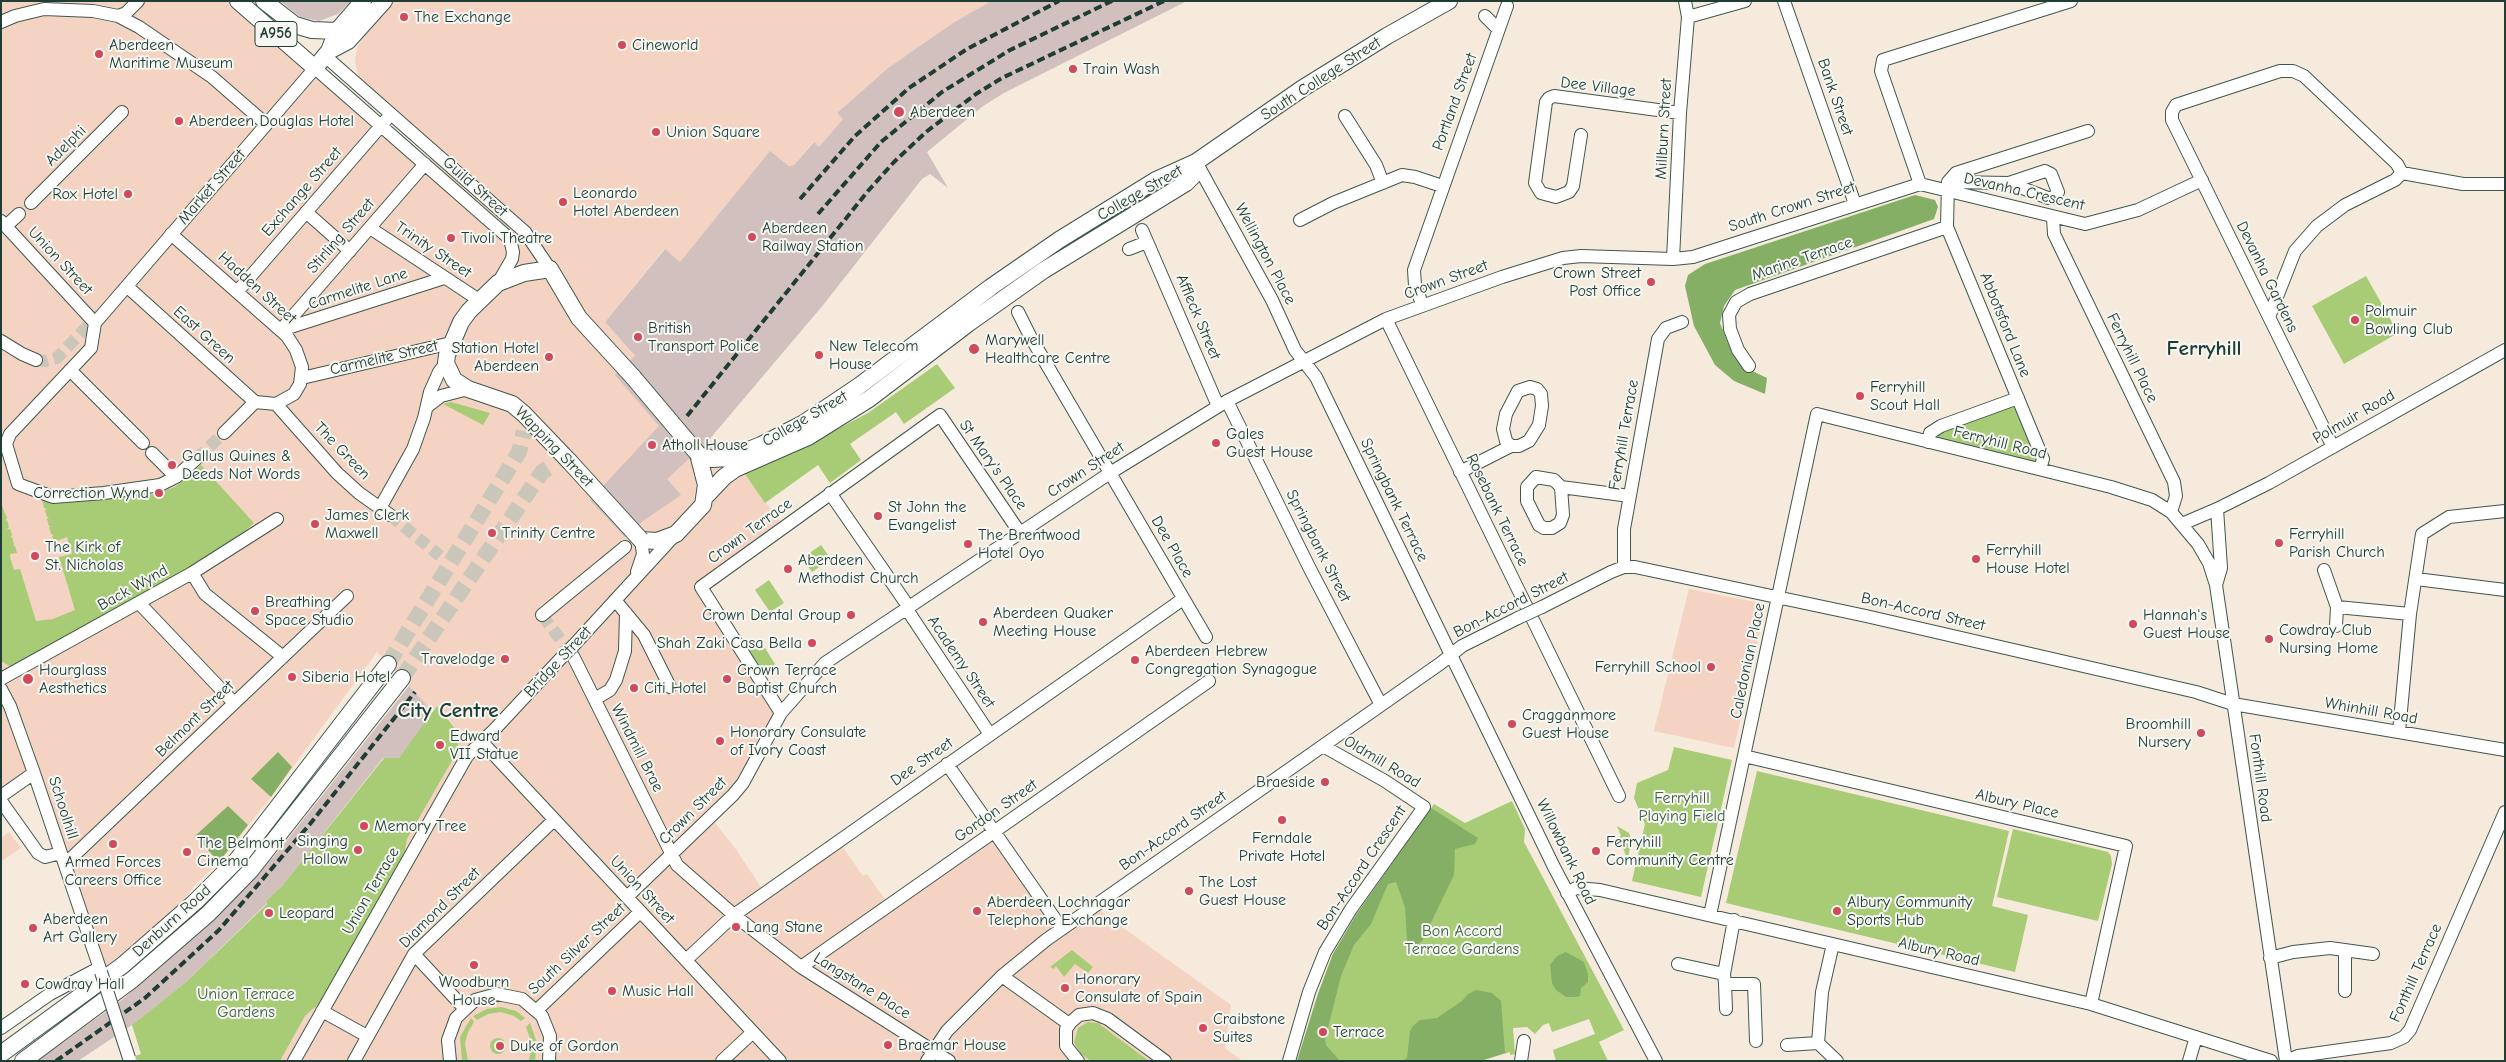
<!DOCTYPE html>
<style>
body{margin:0}
#map{position:relative;width:2506px;height:1062px;overflow:hidden;background:#f5eadb;font-family:"Comic Neue",sans-serif}
canvas{display:block}
.frame{position:absolute;inset:0;border:2px solid #1f3d34;pointer-events:none}
</style>
<div id="map">
<canvas width="2506" height="1062"></canvas>
<div class="frame"></div>
</div>
<script>
const g = document.querySelector('canvas').getContext('2d');
g.lineJoin = 'round';
function paint(path, color) { g.fillStyle = color; g.fill(path, 'evenodd'); }
const poly = rows => new Path2D(rows.map(r => 'M' + r).join(''));
function strokePath(path, color, width, dash) { g.strokeStyle = color; g.lineWidth = width; g.lineCap = dash ? 'butt' : 'round'; g.setLineDash(dash || []); g.stroke(path); }
function write(font, color, halo, rows, align = 'center') {
  g.font = font + ' "Comic Neue",sans-serif'; g.lineWidth = 4; g.setLineDash([]); g.textBaseline = 'middle'; g.strokeStyle = halo; g.fillStyle = color; for (const [text, x, y, turn = 0] of rows) {
    g.save(); g.translate(x, y); g.rotate((+turn || 0) * Math.PI / 180); g.textAlign = isNaN(turn) ? turn : align; if (halo) g.strokeText(text, 0, 0); g.fillText(text, 0, 0); g.restore();
  }
}
paint(poly([
 [1,1,232,1,425,164,438,149,359,79,355,61,357,48,384,1,991,1,953,23,888,68,837,113,843,119,819,147,813,142,794,165,789,166,771,152,680,262,664,249,605,322,708,441,735,440,745,474,784,527,701,587,781,713,757,758,711,818,735,848,763,890,837,839,863,876,867,874,889,905,994,832,1062,929,1098,904,1100,910,1108,917,1231,1005,1225,1048,1242,1061,280,1061,305,1016,318,1005,404,857,407,839,459,746,458,732,451,722,437,706,432,711,377,652,271,797,219,862,195,885,171,916,105,967,35,773,1,796],
 [1689,589,1766,604,1734,748,1654,731],
 [9,832,21,848,1,861,1,838]
]), '#f5d3c2');
paint(poly([
 [280,1,351,1,338,14,319,21,300,17],
 [991,1,1187,1,1004,93,983,106,927,152,948,188,930,174,922,179,824,304,708,441,667,479,681,495,643,521,625,537,590,500,659,426,615,375,635,356,605,322,665,249,680,262,770,151,789,166,794,165,814,142,819,147,843,119,837,113,888,68,953,23],
 [409,686,432,711,432,715,399,758,383,758,282,886,266,901,267,903,186,982,132,1025,78,1061,37,1061,123,999,220,914,276,854]
]), '#d1c0bd');
paint(poly([
 [2366,276,2398,333,2344,364,2312,306],
 [937,364,955,388,904,424,896,412,850,444,861,460,830,483,818,465,765,503,745,474,809,444,868,413],
 [2018,398,2040,469,1928,442,1930,433],
 [451,402,490,413,483,425,443,404],
 [201,465,254,523,227,547,11,667,1,661,1,503,7,518,5,521,7,520,9,527,7,529,10,529,12,535,10,538,12,537,14,544,13,546,15,546,17,553,10,554,10,557,14,570,20,569,36,621,53,619,75,610,59,557,72,554,67,537,54,542,52,536,54,535,51,534,49,527,52,526,49,526,47,519,49,518,47,517,45,510,47,509,44,508,42,499,56,501,155,494,175,487],
 [821,545,831,559,812,572,802,558],
 [769,580,784,603,770,612,755,590],
 [752,641,759,651,765,648,775,664,765,676,746,645],
 [437,706,458,732,459,741,457,752,407,839,404,857,320,1003,305,1016,280,1061,137,1061,135,1056,141,1054,132,1025,186,982,267,904,266,901,282,886,384,758,399,758],
 [1674,747,1732,760,1701,897,1632,881,1645,824,1634,798,1637,783,1668,770],
 [1757,771,2009,831,1992,906,2028,915,2015,972,1726,903],
 [1512,801,1525,829,1524,842,1624,1030,1599,1042,1608,1061,1556,1061,1553,1050,1595,1034,1589,1019,1552,1032,1549,1023,1543,1025,1535,1034,1527,1027,1513,1028,1515,1054,1510,1055,1510,1052,1480,1061,1297,1061,1318,994,1333,954,1356,915,1434,804,1465,823],
 [1617,826,1629,833,1632,841,1628,856,1626,856,1619,837,1621,836],
 [2013,829,2108,852,2111,856,2112,864,2098,921,1997,897],
 [1072,950,1093,967,1088,973,1075,964,1064,977,1056,966,1054,969,1050,967],
 [501,1007,516,1011,525,1018,521,1021,514,1016,501,1012,488,1014,477,1020,473,1016,487,1009],
 [471,1018,474,1022,468,1032,465,1043,468,1061,462,1061,460,1037],
 [1088,1022,1098,1023,1149,1061,1091,1061,1081,1054,1074,1043,1078,1028],
 [530,1023,537,1043,535,1061,529,1061,532,1044,526,1027],
 '490 1046a8 8 0 1 1 16 0a8 8 0 1 1-16 0Z'
]), '#a8cb75');
paint(poly([
 [1915,195,1935,200,1938,207,1934,219,1735,290,1724,306,1720,323,1730,348,1744,367,1767,378,1765,394,1734,381,1715,365,1694,326,1685,286,1688,275,1705,264],
 [278,752,292,767,271,797,251,779],
 [228,806,248,825,219,862,195,836],
 [1431,808,1478,838,1475,844,1455,849,1454,875,1422,941,1417,945,1412,946,1407,940,1405,907,1396,882,1388,884,1371,924,1354,945,1341,976,1325,1040,1326,1045,1340,1061,1297,1061,1318,994,1333,954,1356,915],
 [1566,952,1584,962,1588,974,1588,982,1581,988,1580,996,1575,997,1566,997,1556,990,1552,983,1550,965,1557,956],
 [1476,990,1492,993,1501,1001,1505,1053,1481,1061,1402,1061,1407,1058,1410,1031,1413,1026,1420,1020,1437,1018,1462,1001,1468,994]
]), '#86af66');
strokePath(poly([
 [36,360,46,361,57,358,99,314],
 [196,459,224,433],
 [390,515,440,556],
 [542,615,573,656]
]), '#cac7ba', 12, [12, 6]);
strokePath(poly([
 [388,664,519,452,524,431],
 [402,678,542,472,554,464]
]), '#cac7ba', 16, [16, 8]);
const minor = poly([
 [1784,1,1855,204],
 [118,16,126,13,138,1],
 [1485,16,1498,29],
 [1688,17,1745,1],
 [1,22,15,16,44,9,93,11,118,16,139,27,212,77,266,124],
 [325,56,525,232,550,269],
 [1345,116,1376,165,1383,183],
 [1581,135,1573,186,1569,192,1556,197,1541,193,1535,183,1546,102,1549,98,1554,96,1680,113],
 [1196,162,1272,300,1295,350,1316,377,1554,867,1656,1061],
 [2402,173,2463,184,2505,184],
 [1948,182,2009,183,2045,171,2051,174,2058,192,2053,198,2048,198,2009,183],
 [1920,184,1881,71,1883,60,2071,1],
 [1920,184,2085,224,2138,210,2202,180],
 [31,203,122,112],
 [306,212,350,251],
 [2053,218,2054,234,2174,482,2176,496,2171,512],
 [1300,220,1333,203,1402,175,1415,177,1442,186],
 [1,221,95,323],
 [6,226,19,214],
 [370,228,479,300],
 [1142,230,1218,406],
 [1129,249,1147,242],
 [1673,259,1680,113,1688,17,1685,1],
 [131,290,255,402,276,404,294,394,300,384,302,367,296,350,287,336,171,234],
 [237,292,386,120],
 [1422,304,1415,285,1414,270,1507,6],
 [1018,312,1030,336,1206,637],
 [2269,317,2295,251,2317,226,2345,205,2395,180,2402,173],
 [1386,319,1619,796],
 [281,330,425,164],
 [281,330,444,278],
 [1,341,22,354,36,360],
 [1749,366,1738,350,1730,329,1729,315,1736,302,1750,294,1947,227],
 [70,370,143,443],
 [302,378,451,343],
 [1530,387,1537,389,1541,394,1542,406,1539,425,1529,441,1519,446,1511,446,1506,441,1503,429,1506,414,1518,391,1530,387],
 [1227,401,1309,567,1381,705],
 [276,404,337,473,359,493,390,515],
 [428,406,441,396,468,389],
 [224,433,255,402],
 [1928,442,1930,433,1941,426,2018,398],
 [2333,447,2172,120,2172,112,2176,105,2280,71,2293,71,2304,76,2397,164,2402,173],
 [152,453,176,477],
 [196,459,176,477,160,485,104,493,53,497,18,484,6,444,10,434,91,348,95,323,315,68,510,239,513,252,512,259,498,283],
 [2040,469,2043,459,1947,227,1948,182,1956,173,2088,131],
 [1460,472,1511,446],
 [1536,477,1554,480,1561,487,1563,515,1560,523,1552,528,1544,528,1539,525,1527,501,1527,487,1536,477],
 [1561,487,1630,496],
 [830,493,908,606],
 [380,508,413,449,424,418,430,392,439,372,446,363],
 [2182,524,2217,509,2269,483,2505,350],
 [1624,567,1624,529,1658,339,1666,328,1682,322],
 [2324,570,2337,607,2336,626],
 [637,572,643,554,641,540],
 [192,573,205,594,283,657],
 [2416,579,2505,590],
 [2216,585,2221,568,2217,509],
 [615,600,644,635,670,687],
 [139,603,234,703],
 [1542,607,1611,572,1624,567,1635,567,1866,616,2196,692,2233,704,2505,750],
 [2337,607,2410,614],
 [906,608,989,733],
 [542,615,625,547],
 [574,645,674,536],
 [573,656,677,865,734,915,801,967,949,1061],
 [1,679,192,573,277,519],
 [1,689,10,706,34,773,101,972],
 [595,699,610,690,616,680,625,651,626,613],
 [781,713,701,587,940,415,1020,533],
 [2399,732,2410,614,2422,534,2449,517,2505,511],
 [482,742,780,1061],
 [1744,756,2126,846,2091,1004],
 [947,764,1062,929],
 [1,796,34,773],
 [1,801,38,853,45,857,61,853],
 [65,864,347,596],
 [1567,893,1576,888,1600,890,2091,1004,2271,1061],
 [627,897,733,795,743,783,781,713,825,663,1110,473,1227,401,1386,319,1502,277,1563,258,1581,256,1673,259,1693,257,1920,184],
 [1710,915,1817,414,2111,487,2152,500,2171,512,2198,544,2209,563,2216,585,2286,1061],
 [1734,920,1724,974,1725,984,1754,984,1756,1041],
 [2345,950,2345,991],
 [414,954,464,1008],
 [2270,958,2293,952,2330,948,2373,954],
 [686,960,734,915,1183,599],
 [1678,964,1724,974],
 [801,967,1209,681],
 [1002,976,1069,1024],
 [1725,984,1726,1009],
 [537,1010,640,912],
 [322,1011,367,1036],
 [1,1028,50,994,99,968],
 [1818,1043,1822,992,1833,944],
 [1787,1045,1818,1043,1837,1061],
 [294,1061,467,756,495,729,563,656],
 [354,1061,414,954,554,820],
 [450,1061,448,1040,456,1018,475,1000,497,994,522,999,542,1016,550,1036,549,1061],
 [722,1061,753,1032],
 [927,1061,947,1031,1002,976,1046,940,1441,663,1462,646,1518,618],
 [1078,1061,1066,1046,1066,1029,1071,1022,1079,1015,1093,1013,1108,1019,1165,1061],
 [1289,1061,1309,992,1325,952,1351,909,1424,807,1385,781,1323,746],
 [1521,1061,1524,1041],
 [2189,1061,2196,1037],
 [2286,1061,2298,1056,2391,1043,2404,1037,2410,1030,2505,812]
]);
const major = poly([
 [238,1,315,68,329,51,337,31,363,1],
 [264,1,295,25,312,30,337,31],
 [329,51,348,41,384,1],
 [698,454,712,459,729,458,761,445,804,423,859,386,991,287,1059,240,1156,180,1196,162,1303,88,1387,36,1449,1],
 [569,461,524,414,512,404,468,389,454,380,446,363,447,355,461,322,469,311,498,283,524,273,550,269,579,318,633,377],
 [706,496,724,477,735,469,808,437,869,399,969,323,1044,270,1186,183,1193,176,1196,162],
 [641,540,657,541,676,534,703,505,706,485,698,454],
 [1,1054,123,965,195,902,237,860,388,664],
 [23,1061,133,979,208,914,250,871,402,678]
]);
strokePath(minor, '#3f574d', 14);
strokePath(major, '#3f574d', 18);
strokePath(minor, '#fff', 12);
strokePath(major, '#fff', 16);
strokePath(poly([
 [800,199,855,136,909,88,967,49,1059,1],
 [818,214,881,142,942,92,1010,50,1112,1],
 [687,416,868,191,894,162,926,132,976,94,1002,78,1164,1],
 [56,1061,145,998,219,930,310,824,415,692]
]), '#1f3d34', 4, [8, 4]);
const minorBridge = poly([
 [1518,618,1542,607],
 [563,656,574,645],
 [101,972,129,1058]
]);
const majorBridge = poly([
 [633,377,698,454],
 [569,461,641,540]
]);
strokePath(minorBridge, '#3f574d', 14, []);
strokePath(majorBridge, '#3f574d', 18, []);
strokePath(minorBridge, '#fff', 12);
strokePath(majorBridge, '#fff', 16);
for (const [x, y, r, color] of [
 [404,17,5,"#d1495b"],
 [622,45,5,"#d1495b"],
 [99,54,5,"#d1495b"],
 [1073,69,5,"#d1495b"],
 [899,112,6,"#d1495b"],
 [179,121,5,"#d1495b"],
 [656,132,5,"#d1495b"],
 [128,194,5,"#d1495b"],
 [563,202,5,"#d1495b"],
 [752,237,5,"#d1495b"],
 [451,238,5,"#d1495b"],
 [1651,282,5,"#d1495b"],
 [2355,320,5,"#d1495b"],
 [638,337,5,"#d1495b"],
 [974,349,6,"#d1495b"],
 [819,355,5,"#d1495b"],
 [549,357,5,"#d1495b"],
 [1860,396,5,"#d1495b"],
 [1216,443,5,"#d1495b"],
 [652,445,5,"#d1495b"],
 [172,465,5,"#d1495b"],
 [159,493,5,"#d1495b"],
 [878,516,5,"#d1495b"],
 [315,524,5,"#d1495b"],
 [492,533,5,"#d1495b"],
 [2279,543,5,"#d1495b"],
 [968,544,5,"#d1495b"],
 [35,556,5,"#d1495b"],
 [1976,559,5,"#d1495b"],
 [788,569,5,"#d1495b"],
 [255,611,5,"#d1495b"],
 [851,615,5,"#d1495b"],
 [983,622,5,"#d1495b"],
 [2133,624,5,"#d1495b"],
 [2269,639,5,"#d1495b"],
 [812,643,5,"#d1495b"],
 [505,659,5,"#d1495b"],
 [1135,660,5,"#d1495b"],
 [1711,667,5,"#d1495b"],
 [292,677,5,"#d1495b"],
 [28,679,6,"#d1495b"],
 [727,679,5,"#d1495b"],
 [634,688,5,"#d1495b"],
 [1512,724,5,"#d1495b"],
 [2201,733,5,"#d1495b"],
 [720,741,5,"#d1495b"],
 [440,745,5,"#d1495b"],
 [1325,782,5,"#d1495b"],
 [1282,820,5,"#d1495b"],
 [364,826,5,"#d1495b"],
 [113,844,5,"#d1495b"],
 [358,850,5,"#d1495b"],
 [1596,851,5,"#d1495b"],
 [187,852,5,"#d1495b"],
 [1189,891,5,"#d1495b"],
 [977,911,5,"#d1495b"],
 [1837,911,5,"#d1495b"],
 [269,913,5,"#d1495b"],
 [736,927,5,"#d1495b"],
 [33,928,5,"#d1495b"],
 [474,965,5,"#d1495b"],
 [25,984,5,"#d1495b"],
 [1065,988,5,"#d1495b"],
 [612,991,5,"#d1495b"],
 [1203,1028,5,"#d1495b"],
 [1323,1032,5,"#d1495b"],
 [888,1045,5,"#d1495b"],
 [500,1046,5,"#d1495b"]
]) { const dot = new Path2D(); dot.arc(x, y, r, 0, 2 * Math.PI); g.fillStyle = color; g.fill(dot); strokePath(dot, '#f6f6f2', 2); }
for (const [x, y, w] of [
 [276,34,42]
]) { const box = new Path2D(); box.roundRect(x - w / 2, y - 12.5, w, 25, 4); g.fillStyle = '#f6f6f2'; g.fill(box); strokePath(box, '#1f3d34', 1); }
write('bold 15px', '#1f3d34', null, [
 ["A956",276,34]
]);
write('16px', '#1f3d34', '#f6f6f2', [
 ["The Exchange",414,17],
 ["Aberdeen",109,45],
 ["Maritime Museum",109,63],
 ["Cineworld",632,45],
 ["Train Wash",1083,69],
 ["Aberdeen",910,112],
 ["Aberdeen Douglas Hotel",189,121],
 ["Union Square",666,132],
 ["Leonardo",573,193],
 ["Hotel Aberdeen",573,211],
 ["Rox Hotel",118,194,"right"],
 ["Aberdeen",762,228],
 ["Railway Station",762,246],
 ["Tivoli Theatre",461,238],
 ["Crown Street",1641,273,"right"],
 ["Post Office",1641,291,"right"],
 ["Polmuir",2365,311],
 ["Bowling Club",2365,329],
 ["British",648,328],
 ["Transport Police",648,346],
 ["Marywell",985,340],
 ["Healthcare Centre",985,358],
 ["New Telecom",829,346],
 ["House",829,364],
 ["Station Hotel",539,348,"right"],
 ["Aberdeen",539,366,"right"],
 ["Ferryhill",1870,387],
 ["Scout Hall",1870,405],
 ["Gales",1226,434],
 ["Guest House",1226,452],
 ["Atholl House",662,445],
 ["Gallus Quines &",182,456],
 ["Deeds Not Words",182,474],
 ["Correction Wynd",149,493,"right"],
 ["St John the",888,507],
 ["Evangelist",888,525],
 ["James Clerk",325,515],
 ["Maxwell",325,533],
 ["Trinity Centre",502,533],
 ["Ferryhill",2289,534],
 ["Parish Church",2289,552],
 ["The Brentwood",978,535],
 ["Hotel Oyo",978,553],
 ["The Kirk of",45,547],
 ["St. Nicholas",45,565],
 ["Ferryhill",1986,550],
 ["House Hotel",1986,568],
 ["Aberdeen",798,560],
 ["Methodist Church",798,578],
 ["Breathing",265,602],
 ["Space Studio",265,620],
 ["Aberdeen Quaker",993,613],
 ["Meeting House",993,631],
 ["Crown Dental Group",841,615,"right"],
 ["Hannah's",2143,615],
 ["Guest House",2143,633],
 ["Cowdray Club",2279,630],
 ["Nursing Home",2279,648],
 ["Shah Zaki Casa Bella",802,643,"right"],
 ["Aberdeen Hebrew",1145,651],
 ["Congregation Synagogue",1145,669],
 ["Travelodge",495,659,"right"],
 ["Ferryhill School",1701,667,"right"],
 ["Hourglass",39,670],
 ["Aesthetics",39,688],
 ["Crown Terrace",737,670],
 ["Baptist Church",737,688],
 ["Siberia Hotel",302,677],
 ["Citi Hotel",644,688],
 ["Cragganmore",1522,715],
 ["Guest House",1522,733],
 ["Broomhill",2191,724,"right"],
 ["Nursery",2191,742,"right"],
 ["Honorary Consulate",730,732],
 ["of Ivory Coast",730,750],
 ["Edward",450,736],
 ["VII Statue",450,754],
 ["Braeside",1315,782,"right"],
 ["Memory Tree",374,826],
 ["Ferndale",1282,838,"center"],
 ["Private Hotel",1282,856,"center"],
 ["Singing",348,841,"right"],
 ["Hollow",348,859,"right"],
 ["Ferryhill",1606,842],
 ["Community Centre",1606,860],
 ["The Belmont",197,843],
 ["Cinema",197,861],
 ["Armed Forces",113,862,"center"],
 ["Careers Office",113,880,"center"],
 ["The Lost",1199,882],
 ["Guest House",1199,900],
 ["Aberdeen Lochnagar",987,902],
 ["Telephone Exchange",987,920],
 ["Albury Community",1847,902],
 ["Sports Hub",1847,920],
 ["Leopard",279,913],
 ["Aberdeen",43,919],
 ["Art Gallery",43,937],
 ["Lang Stane",746,927],
 ["Honorary",1075,979],
 ["Consulate of Spain",1075,997],
 ["Woodburn",474,982,"center"],
 ["House",474,1000,"center"],
 ["Cowdray Hall",35,984],
 ["Music Hall",622,991],
 ["Craibstone",1213,1019],
 ["Suites",1213,1037],
 ["Terrace",1333,1032],
 ["Braemar House",898,1045],
 ["Duke of Gordon",510,1046]
], 'left');
write('16px', '#1f3d34', '#f6f6f2', [
 ["South College Street",1321,79,-33],
 ["Dee Village",1598,87,7],
 ["Bank Street",1835,97,71],
 ["Portland Street",1455,102,-70],
 ["Millburn Street",1664,129,-87],
 ["Adelphi",66,146,-45],
 ["Market Street",212,187,-49],
 ["Guild Street",475,187,42],
 ["Exchange Street",302,192,-49],
 ["Devanha Crescent",2024,192,13],
 ["College Street",1140,193,-30],
 ["South Crown Street",1792,207,-18],
 ["Stirling Street",341,236,-49],
 ["Trinity Street",433,250,34],
 ["Wellington Place",1265,254,62],
 ["Marine Terrace",1802,259,-19],
 ["Union Street",60,261,47],
 ["Devanha Gardens",2267,277,64],
 ["Crown Street",1446,280,-20],
 ["Hadden Street",257,288,42],
 ["Carmelite Lane",358,289,-18],
 ["Affleck Street",1198,317,67],
 ["Abbotsford Lane",2005,325,68],
 ["East Green",204,335,42],
 ["Carmelite Street",384,358,-13],
 ["Ferryhill Place",2132,358,64],
 ["Polmuir Road",2354,417,-30],
 ["College Street",805,419,-30],
 ["Ferryhill Terrace",1624,435,-80],
 ["Ferryhill Road",2000,443,14],
 ["Wapping Street",554,447,46],
 ["The Green",342,451,46],
 ["St Mary's Place",993,465,55],
 ["Crown Street",1086,470,-33],
 ["Springbank Terrace",1394,500,64],
 ["Rosebank Terrace",1497,510,64],
 ["Crown Terrace",750,531,-36],
 ["Springbank Street",1318,546,63],
 ["Dee Place",1172,547,60],
 ["Back Wynd",133,588,-29],
 ["Bon-Accord Street",1511,605,-27],
 ["Bon-Accord Street",1923,612,13],
 ["Caledonian Place",1748,661,-78],
 ["Bridge Street",558,662,-47],
 ["Academy Street",961,662,56],
 ["Whinhill Road",2371,711,10],
 ["Belmont Street",195,719,-44],
 ["Windmill Brae",637,748,63],
 ["Dee Street",922,762,-35],
 ["Oldmill Road",1382,762,31],
 ["Fonthill Road",2260,778,82],
 ["Albury Place",2017,804,13],
 ["Schoolhill",63,808,72],
 ["Crown Street",693,811,-45],
 ["Gordon Street",996,811,-35],
 ["Bon-Accord Street",1173,831,-35],
 ["Willowbank Road",1566,852,64],
 ["Bon-Accord Crescent",1362,868,-56],
 ["Union Street",642,890,47],
 ["Union Terrace",371,891,-60],
 ["Diamond Street",440,908,-45],
 ["Denburn Road",172,921,-42],
 ["South Silver Street",577,949,-43],
 ["Albury Road",1939,952,13],
 ["Fonthill Terrace",2416,973,-66],
 ["Langstane Place",862,986,32]
]);
write('16px', '#416044', '#f6f6f2', [
 ["Ferryhill",1682,798],
 ["Playing Field",1682,816],
 ["Bon Accord",1462,931],
 ["Terrace Gardens",1462,949],
 ["Union Terrace",246,994],
 ["Gardens",246,1012]
]);
write('bold 21px', '#1f3d34', '#f6f6f2', [
 ["Ferryhill",2204,349],
 ["City Centre",448,711]
]);
</script>
